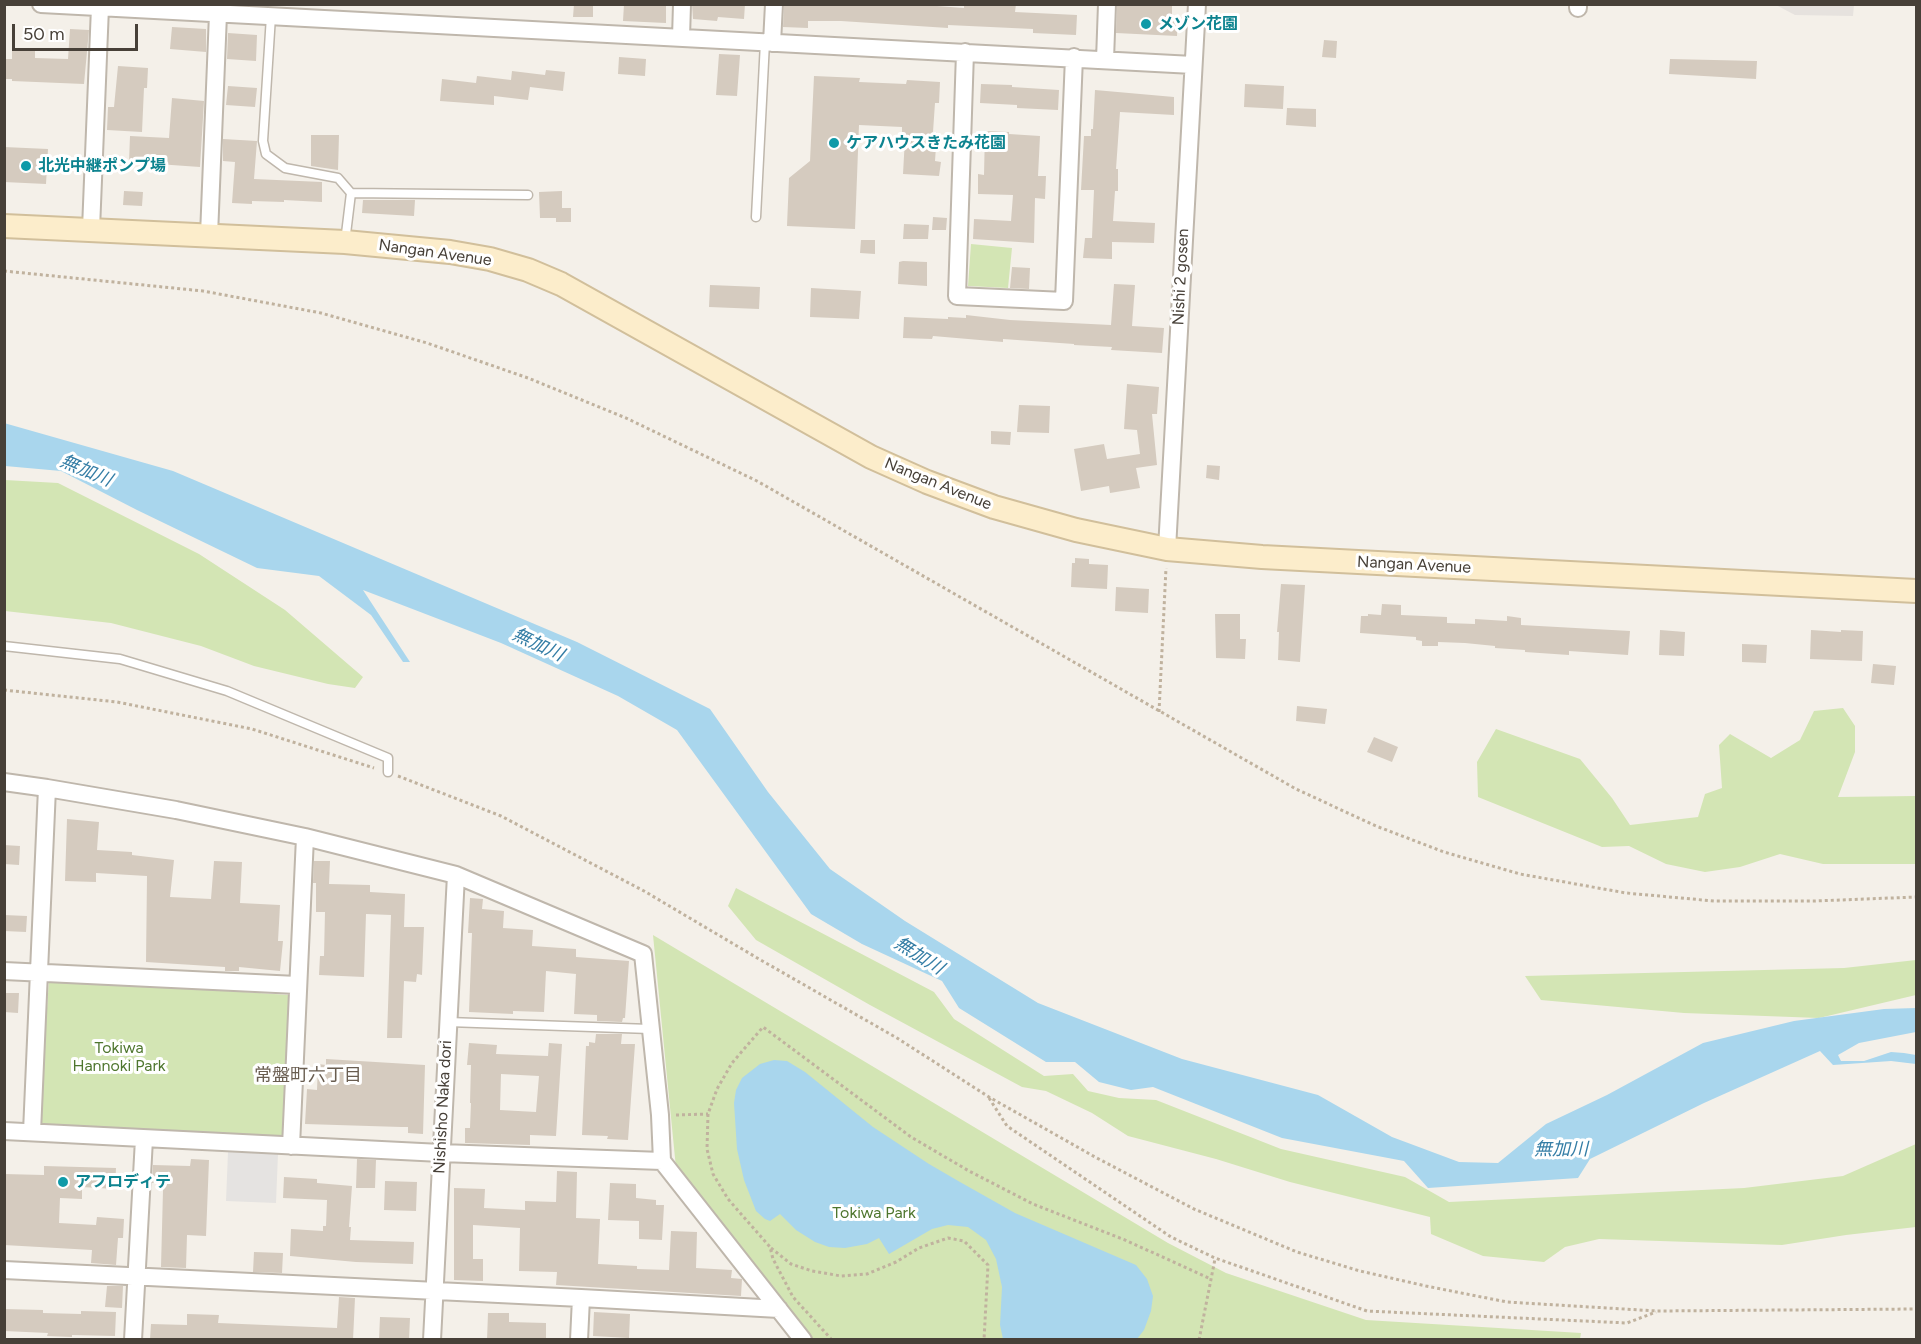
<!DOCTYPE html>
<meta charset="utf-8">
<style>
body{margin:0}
#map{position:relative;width:1921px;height:1344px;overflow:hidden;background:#f4f0e9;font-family:Figtree,sans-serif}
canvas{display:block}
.frame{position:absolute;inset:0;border:6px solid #474038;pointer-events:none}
.scale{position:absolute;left:12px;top:24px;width:126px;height:27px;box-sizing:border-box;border:3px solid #474038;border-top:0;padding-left:8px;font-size:18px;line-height:21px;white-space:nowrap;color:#474038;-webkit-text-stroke:4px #fff;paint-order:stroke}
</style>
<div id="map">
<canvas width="1921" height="1344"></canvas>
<div class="frame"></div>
<div class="scale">50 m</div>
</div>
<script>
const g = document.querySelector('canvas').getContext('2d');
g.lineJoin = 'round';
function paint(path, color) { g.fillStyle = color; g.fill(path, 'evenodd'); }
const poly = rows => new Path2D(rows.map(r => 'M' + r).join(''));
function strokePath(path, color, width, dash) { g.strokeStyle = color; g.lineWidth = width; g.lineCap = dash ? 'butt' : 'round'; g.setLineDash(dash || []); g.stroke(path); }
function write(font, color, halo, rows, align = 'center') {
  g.font = font + ' Figtree,"Noto Sans JP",sans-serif'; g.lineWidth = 6; g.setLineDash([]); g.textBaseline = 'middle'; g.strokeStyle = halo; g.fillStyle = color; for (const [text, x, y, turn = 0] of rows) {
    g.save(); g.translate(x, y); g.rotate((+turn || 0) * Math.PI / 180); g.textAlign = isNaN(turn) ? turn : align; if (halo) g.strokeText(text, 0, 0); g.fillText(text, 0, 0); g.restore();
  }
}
paint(poly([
 [1776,5,1854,5,1853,16,1795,15]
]), '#e6e2de');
paint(poly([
 [971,244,1012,248,1008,288,968,286],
 [5,480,58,483,199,554,285,610,363,677,355,688,328,684,254,666,201,646,111,623,5,611],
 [1843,708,1855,726,1855,752,1838,797,1916,796,1916,864,1823,864,1780,854,1740,867,1705,872,1666,864,1629,846,1602,847,1478,797,1477,762,1496,729,1580,759,1612,798,1630,825,1698,817,1705,794,1722,788,1719,745,1730,734,1771,758,1800,740,1814,711],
 [736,888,934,992,954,1019,1044,1076,1073,1074,1088,1091,1119,1098,1156,1100,1281,1149,1405,1177,1449,1202,1744,1188,1843,1176,1916,1144,1916,1227,1846,1235,1782,1245,1599,1239,1565,1247,1544,1262,1483,1256,1431,1234,1430,1217,1290,1182,1216,1159,1128,1136,1092,1113,1046,1091,1022,1087,870,1005,756,940,728,906],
 [653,935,1168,1243,1226,1273,1366,1320,1581,1333,1580,1339,813,1339,676,1168],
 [1916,960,1916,995,1819,1018,1684,1013,1541,1000,1525,976,1844,968],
 [49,979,289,995,285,1139,39,1126]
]), '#d3e5b4');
paint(poly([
 [228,1152,278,1154,276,1203,226,1201]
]), '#e5e3e1');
paint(poly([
 [4,423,173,471,577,642,710,709,768,792,830,869,905,921,1038,1003,1182,1059,1318,1095,1392,1137,1459,1162,1498,1163,1546,1124,1607,1095,1703,1043,1794,1021,1884,1009,1916,1008,1916,1032,1859,1043,1838,1055,1841,1061,1864,1061,1891,1052,1904,1053,1916,1055,1916,1064,1891,1061,1833,1065,1820,1051,1704,1103,1590,1159,1578,1178,1428,1188,1404,1161,1282,1138,1153,1087,1131,1090,1099,1082,1075,1062,1046,1062,959,1008,942,981,862,944,811,914,677,730,618,696,501,643,363,590,410,662,403,662,371,615,319,576,257,568,137,510,61,471,5,466],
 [774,1060,787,1061,805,1072,873,1127,929,1164,960,1182,1015,1213,1136,1265,1147,1279,1153,1296,1151,1311,1144,1330,1137,1339,1003,1339,1000,1325,1002,1287,996,1259,986,1240,968,1227,948,1225,932,1229,889,1254,879,1238,867,1244,845,1248,829,1247,815,1242,796,1230,780,1214,770,1221,765,1219,756,1211,744,1180,737,1149,734,1103,736,1090,742,1078,760,1064]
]), '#a9d6ed');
paint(poly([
 [574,4,593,4,593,17,573,17],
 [624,4,666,4,666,23,623,21],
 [692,4,745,4,744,19,718,17,717,21,693,19],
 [815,4,910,4,964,8,964,4,1016,4,1015,12,1077,15,1076,35,1033,33,1033,29,948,25,948,28,841,21,808,21,808,28,783,27,784,5,815,6],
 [1117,4,1172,4,1172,16,1178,16,1177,36,1116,33],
 [172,27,206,29,206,52,170,49],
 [70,29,89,30,84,84,12,81,12,79,4,79,4,59,12,59,12,48,35,49,35,58,68,59],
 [228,33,257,35,256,61,227,59],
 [1324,40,1337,41,1336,58,1322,57],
 [719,54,740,55,737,96,716,95],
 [619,57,646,59,645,76,618,74],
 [1670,59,1757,61,1756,79,1669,74],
 [118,66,148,68,147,88,144,88,142,132,107,130,108,107,114,107],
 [546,70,565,72,563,91,530,87,528,100,494,96,494,105,440,101,442,79,476,83,477,76,511,80,512,71,545,75],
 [814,76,860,78,859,82,906,84,907,80,940,82,939,103,935,103,933,132,937,132,935,161,941,162,939,176,903,174,905,138,902,138,902,127,859,125,855,229,787,226,789,178,810,161],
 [981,84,1012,85,1012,87,1059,90,1058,110,1017,108,1017,105,980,103],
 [1245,84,1284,86,1283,109,1244,107],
 [228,86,257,88,255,107,226,105],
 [1095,90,1174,97,1174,115,1120,112,1116,169,1118,169,1118,191,1115,191,1113,221,1155,223,1154,243,1112,242,1112,259,1083,258,1085,238,1092,238,1094,190,1081,190,1084,136,1091,136,1091,129,1093,129],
 [172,98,204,101,200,167,129,162,130,136,169,138],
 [1287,108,1316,109,1316,127,1286,125],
 [985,131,1009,132,1009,134,1040,136,1038,176,1046,176,1045,199,1035,198,1034,243,973,239,974,219,1011,221,1013,195,978,194,978,174,984,175],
 [311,135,339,135,338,170,311,166],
 [223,139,257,141,254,179,322,182,322,202,284,200,284,202,252,201,252,204,232,203,235,162,223,161],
 [4,147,48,149,46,184,4,182],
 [124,191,143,192,142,206,123,205],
 [562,191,562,208,571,208,571,222,556,222,556,218,540,218,539,192],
 [363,200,415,200,414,216,362,213],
 [933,217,947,218,946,230,932,230],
 [904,224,929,225,928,239,903,239],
 [861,240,875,240,875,254,860,253],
 [903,261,927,262,927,286,898,284,899,262],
 [1012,267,1030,268,1029,289,1010,288],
 [1114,284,1135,285,1132,326,1164,328,1162,353,1111,350,1112,347,1074,345,1074,344,1003,339,1003,342,933,336,932,339,903,338,904,317,948,319,948,317,966,318,966,315,1010,320,1111,325],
 [710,285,760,287,759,309,709,307],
 [811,288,861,291,859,319,810,317],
 [1127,384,1159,387,1157,414,1152,414,1157,465,1136,468,1140,488,1110,493,1109,486,1081,491,1074,449,1104,444,1107,459,1140,454,1137,430,1124,429],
 [1019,405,1050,406,1049,433,1017,432],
 [991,431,1011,432,1010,445,991,444],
 [1207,465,1220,466,1219,480,1206,478],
 [1075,558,1089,559,1089,564,1108,565,1107,589,1071,587,1072,563,1075,563],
 [1281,584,1305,585,1300,662,1278,660,1279,632,1277,632],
 [1116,587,1149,589,1148,613,1115,611],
 [1382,604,1401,605,1401,615,1447,617,1447,623,1475,624,1475,619,1507,621,1507,616,1521,618,1521,625,1630,631,1628,655,1569,651,1569,655,1525,652,1525,650,1495,648,1495,646,1465,643,1438,642,1438,646,1422,646,1422,641,1416,640,1416,637,1360,633,1361,616,1368,616,1368,614,1381,615],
 [1215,614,1240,614,1240,639,1246,639,1245,659,1216,658],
 [1660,630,1685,632,1684,656,1659,655],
 [1811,630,1841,632,1841,630,1863,631,1862,661,1810,659],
 [1742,644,1767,645,1766,663,1742,662],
 [1873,664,1896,666,1894,685,1871,683],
 [1297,706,1327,709,1325,724,1296,721],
 [1374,737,1398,747,1392,762,1367,752],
 [67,819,99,822,97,850,132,852,132,855,174,860,170,897,211,899,214,861,242,862,240,903,280,905,278,941,283,941,280,971,239,967,239,971,225,971,225,967,146,962,147,876,96,873,96,882,65,881],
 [4,845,20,846,19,865,4,864],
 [314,861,330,861,329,884,370,885,370,892,405,894,404,927,424,927,422,975,417,974,416,982,404,981,402,1038,387,1038,391,915,366,914,364,977,319,975,320,956,324,956,325,912,316,912,316,883,313,883],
 [470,898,483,899,482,909,504,911,503,928,533,930,532,946,576,949,576,957,629,961,625,1018,623,1018,622,1022,597,1021,597,1015,574,1014,576,974,546,971,544,1012,513,1011,513,1014,469,1012,472,933,468,933],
 [4,915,27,916,26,932,4,931],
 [4,993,19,993,18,1013,4,1012],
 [596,1034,622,1034,621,1044,635,1044,628,1140,607,1139,608,1136,582,1135,586,1046,589,1046,589,1042,595,1043],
 [469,1043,497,1045,496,1054,548,1056,549,1043,562,1044,556,1136,530,1135,530,1145,465,1143,465,1128,470,1128,471,1103,470,1103,471,1065,467,1065],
 [501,1074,539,1076,536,1112,500,1110],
 [326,1059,425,1065,423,1134,408,1133,408,1127,401,1127,305,1124,307,1089,317,1090,318,1064,326,1065],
 [191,1159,209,1160,206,1236,187,1235,186,1268,161,1267,163,1190,160,1190,160,1183,152,1183,153,1165,190,1166],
 [357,1159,376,1160,375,1188,356,1188],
 [44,1166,116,1168,115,1189,82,1187,82,1199,60,1198,59,1223,96,1225,97,1217,124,1219,123,1238,118,1238,116,1265,91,1263,92,1250,4,1245,4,1174,44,1175],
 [557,1171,577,1172,576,1218,600,1219,598,1264,637,1266,637,1269,669,1270,671,1231,697,1232,696,1268,732,1270,731,1278,742,1279,741,1296,556,1285,557,1272,519,1271,520,1228,473,1225,473,1259,483,1259,483,1281,454,1280,454,1188,485,1189,484,1208,525,1210,525,1201,556,1202],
 [284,1177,317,1179,317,1183,352,1186,349,1227,351,1227,350,1240,414,1242,413,1264,356,1262,290,1256,291,1229,323,1231,323,1226,326,1226,327,1200,283,1198],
 [385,1181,417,1182,416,1211,384,1210],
 [610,1183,636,1184,636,1198,656,1200,656,1205,664,1205,662,1240,639,1239,639,1221,608,1220],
 [254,1252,283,1253,282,1273,253,1272],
 [107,1286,123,1286,122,1308,105,1307],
 [339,1297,355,1298,353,1340,182,1338,182,1340,150,1340,151,1324,187,1325,187,1314,219,1315,218,1323,337,1328],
 [4,1309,43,1310,43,1313,81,1314,81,1311,116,1312,115,1336,72,1335,72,1337,47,1336,48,1333,4,1331],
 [594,1312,630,1314,629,1338,593,1336],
 [488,1313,509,1313,509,1322,546,1323,546,1340,487,1340],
 [380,1317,410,1318,409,1340,379,1340]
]), '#d5cbbf');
const lane = poly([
 [271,16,263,141,266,154,285,168,338,178,351,193,345,242],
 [351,193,528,195],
 [756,217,765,42],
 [4,646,120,659,227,691,388,758,388,772],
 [448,1022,650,1029]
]);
const street = poly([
 [41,4,1193,65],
 [1578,8,1578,4],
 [681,38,682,4],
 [772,43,774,4],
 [965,52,957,296,1064,301,1074,57],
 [1105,60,1107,4],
 [91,229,100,7],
 [209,235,218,14],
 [1167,549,1197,4],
 [4,782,47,788,176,810,305,837,456,875,643,954,660,1115,662,1161],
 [4,971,297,985],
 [4,1131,441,1153,662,1161,803,1340],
 [32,1132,47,788],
 [291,1146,305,837],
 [4,1270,581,1298,779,1309],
 [133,1340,144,1139],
 [432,1340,456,875],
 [579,1340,581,1298]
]);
const secondary = poly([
 [4,226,345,242,450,252,490,259,528,270,561,284,871,457,927,482,994,507,1076,530,1167,549,1262,557,1916,591]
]);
strokePath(lane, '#bfb7ac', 11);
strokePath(street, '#bfb7ac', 20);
strokePath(secondary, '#d1bf9b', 26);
strokePath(poly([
 [4,271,203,291,321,313,427,343,528,378,626,418,757,481,1296,789,1376,826,1444,852,1520,874,1626,893,1714,901,1815,901,1916,897],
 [4,690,117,702,252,729,374,768],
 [1159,712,1166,568],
 [398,776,501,816,644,891,759,959,897,1038,989,1097,1095,1157,1194,1209,1297,1252,1360,1271,1426,1286,1507,1302,1657,1311,1916,1309],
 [989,1098,1007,1126,1171,1237,1215,1258,1367,1311,1627,1323,1656,1312],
 [676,1115,708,1114],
 [771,1248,791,1264,812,1271,841,1276,867,1274,896,1262,919,1248,948,1238,964,1241,988,1265,984,1340],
 [832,1340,793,1297,773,1259,770,1247,728,1199,713,1174,707,1149,708,1114,717,1089,732,1063,763,1027,911,1137,969,1171,1033,1204,1125,1240,1211,1279],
 [1199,1340,1215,1259]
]), '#c0b29e', 3, [3, 3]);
strokePath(lane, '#fff', 8);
strokePath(street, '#fff', 16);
strokePath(secondary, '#fcedcb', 22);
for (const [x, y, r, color] of [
 [1146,24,6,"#0f9aa8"],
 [834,143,6,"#0f9aa8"],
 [26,166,6,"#0f9aa8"],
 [63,1182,6,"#0f9aa8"]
]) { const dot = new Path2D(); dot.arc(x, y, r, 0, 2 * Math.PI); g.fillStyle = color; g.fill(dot); strokePath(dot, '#fff', 2); }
write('bold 16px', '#0d838f', '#fff', [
 ["メゾン花園",1158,24],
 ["ケアハウスきたみ花園",846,143],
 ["北光中継ポンプ場",38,166],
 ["アフロディテ",75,1182]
], 'left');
write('16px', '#474038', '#fff', [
 ["Nangan Avenue",435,253,8],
 ["Nishi 2 gosen",1181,277,-87],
 ["Nangan Avenue",938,484,22],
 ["Nangan Avenue",1414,565,3],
 ["Nishisho Naka dori",443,1107,-87]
]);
write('16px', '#4e762e', '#fff', [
 ["Tokiwa",119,1048],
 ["Hannoki Park",119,1066],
 ["Tokiwa Park",874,1213]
]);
write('italic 18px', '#347da5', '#fff', [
 ["無加川",86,471,23],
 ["無加川",538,645,25],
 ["無加川",919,956,32],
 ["無加川",1561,1150]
]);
write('18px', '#695d50', '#fff', [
 ["常盤町六丁目",308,1076]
]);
</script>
